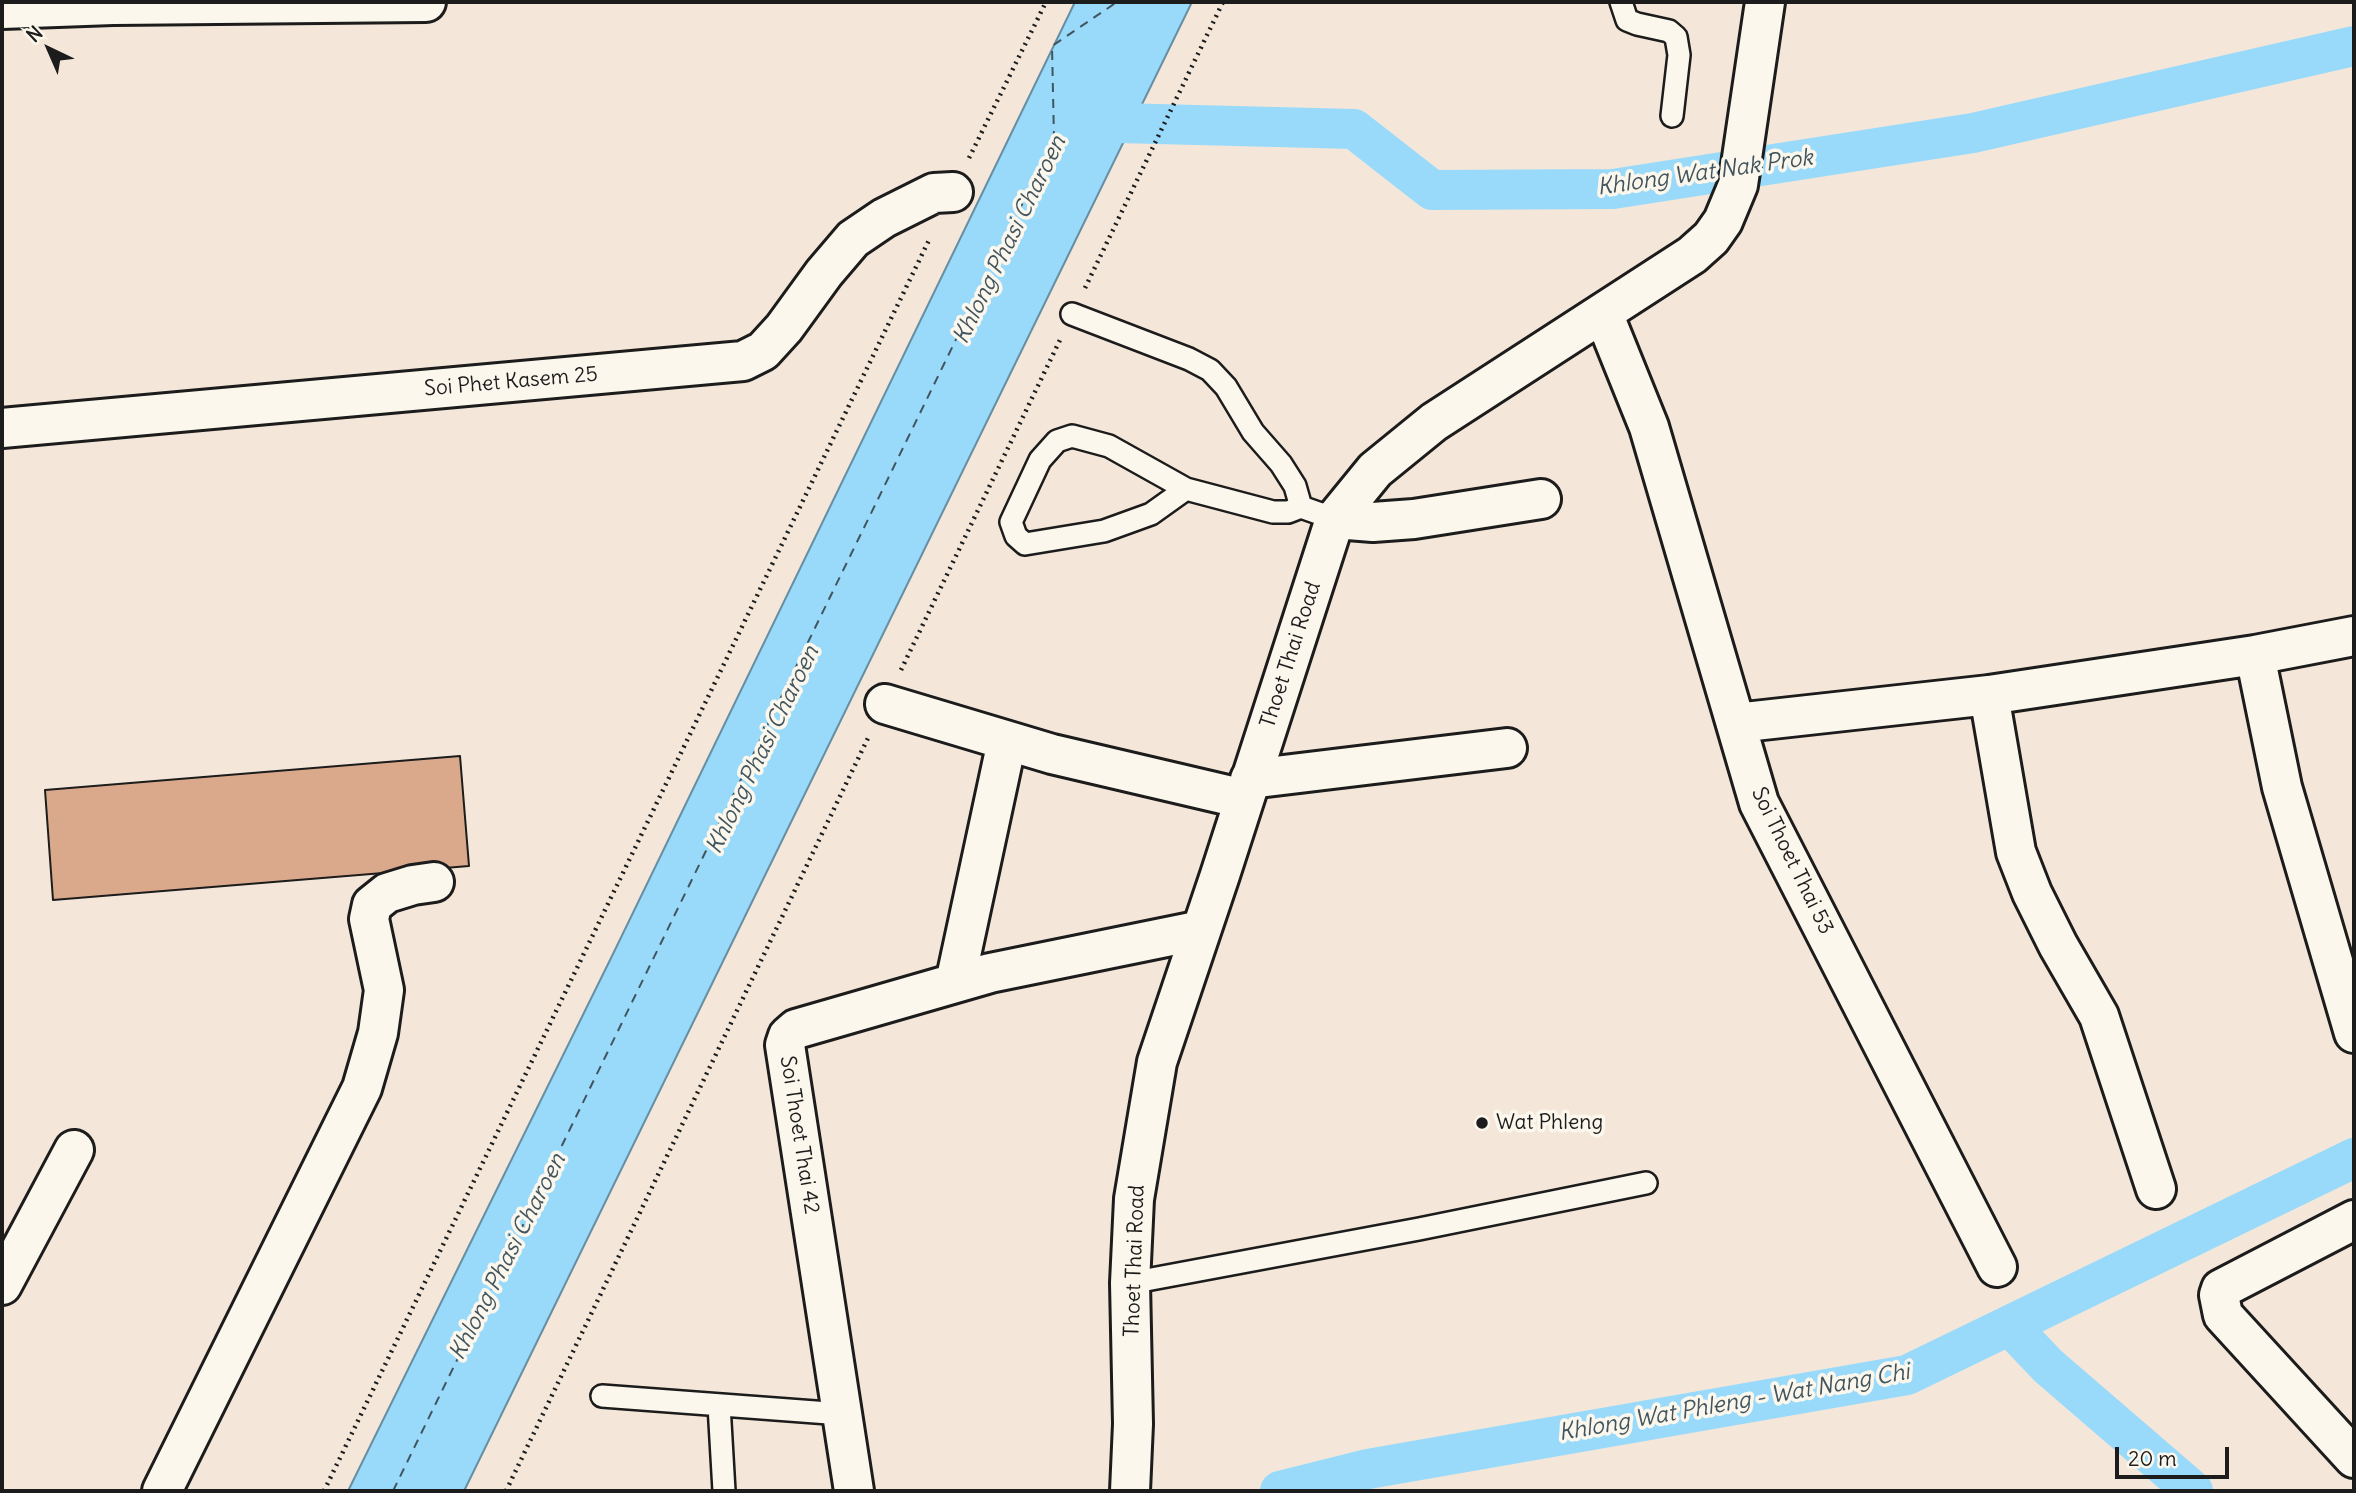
<!DOCTYPE html>
<style>
body{margin:0}
#map{position:relative;width:2356px;height:1493px;overflow:hidden;background:#f4e7d9;font-family:Delius,sans-serif}
canvas{display:block}
.frame{position:absolute;inset:0;border:4px solid #1c1c1c;pointer-events:none}
.north{position:absolute;left:14px;top:14px;width:70px;height:70px;-webkit-text-stroke:5px #fbf7ec;paint-order:stroke;rotate:316deg;font-size:19px;font-weight:700;line-height:28px;text-align:center;color:#1c1c1c}
.north::after{content:'';display:block;margin:auto;width:24px;height:32px;background:#1c1c1c;clip-path:polygon(50% 0,100% 100%,50% 72%,0 100%)}
.scale{position:absolute;left:2115px;top:1447px;width:114px;height:32px;box-sizing:border-box;border:4px solid #1c1c1c;border-top:0;padding-left:9px;font-size:21px;line-height:24px;white-space:nowrap;color:#1c1c1c;-webkit-text-stroke:5px #fbf7ec;paint-order:stroke}
</style>
<div id="map">
<canvas width="2356" height="1493"></canvas>
<div class="frame"></div>
<div class="north">N</div>
<div class="scale">20 m</div>
</div>
<script>
const g = document.querySelector('canvas').getContext('2d');
g.lineJoin = 'round';
function paint(path, color) { g.fillStyle = color; g.fill(path, 'evenodd'); }
const poly = rows => new Path2D(rows.map(r => 'M' + r).join(''));
function strokePath(path, color, width, dash) { g.strokeStyle = color; g.lineWidth = width; g.lineCap = dash ? 'butt' : 'round'; g.setLineDash(dash || []); g.stroke(path); }
function write(font, color, halo, rows, align = 'center') {
  g.font = font + ' Delius,sans-serif'; g.lineWidth = 7; g.setLineDash([]); g.textBaseline = 'middle'; g.strokeStyle = halo; g.fillStyle = color; for (const [text, x, y, turn = 0] of rows) {
    g.save(); g.translate(x, y); g.rotate((+turn || 0) * Math.PI / 180); g.textAlign = isNaN(turn) ? turn : align; if (halo) g.strokeText(text, 0, 0); g.fillText(text, 0, 0); g.restore();
  }
}
const water = poly([
 [1075,2,1192,2,464,1491,348,1491,612,956,1075,2]
]);
paint(water, '#99dafb');
strokePath(water, '#678ea2', 2);
strokePath(poly([
 [1078,122,1354,129,1432,190,1613,189,1973,133,2354,46],
 [2010,1326,2048,1366,2193,1491],
 [1280,1491,1368,1469,1907,1375,2354,1158]
]), '#99dafb', 40);
strokePath(poly([
 [393,1491,1054,139,1052,46,1117,2]
]), '#42555f', 2, [9, 7]);
const building = poly([
 [460,756,469,866,53,900,45,790,460,756]
]);
paint(building, '#daa98c');
strokePath(building, '#1c1c1c', 2);
const lane = poly([
 [1621,2,1627,20,1637,24,1669,31,1676,37,1679,55,1672,116],
 [1072,314,1189,359,1210,370,1226,387,1253,432,1281,464,1295,486,1301,507,1335,519],
 [1186,489,1151,514,1104,531,1025,544,1016,536,1011,522,1040,460,1057,441,1072,436,1109,446,1186,489,1273,512,1288,512,1301,507],
 [1130,1283,1419,1229,1646,1183],
 [602,1396,842,1414],
 [719,1405,724,1491]
]);
const street = poly([
 [1603,313,1649,427,1759,803,1997,1267],
 [2,428,743,361,763,351,784,328,824,273,853,239,884,218,934,193,953,192],
 [1335,519,1373,522,1414,519,1541,499],
 [2255,655,2282,787,2354,1033],
 [1989,695,2016,852,2032,893,2058,945,2099,1016,2156,1189],
 [885,704,1052,754,1244,799],
 [1736,723,1989,695,2255,655,2354,636],
 [1250,779,1507,748],
 [955,983,1007,741],
 [2354,1220,2221,1289,2219,1295,2223,1315,2354,1458],
 [2,1285,74,1150],
 [162,1491,362,1088,378,1033,384,990,369,919,372,905,387,893,413,885,434,882],
 [854,1491,785,1045,788,1036,796,1029,990,973,1201,930]
]);
const secondary = poly([
 [2,9,113,5,426,2],
 [1130,1491,1133,1424,1130,1283,1134,1199,1157,1062,1220,875,1335,519,1375,470,1434,422,1692,255,1711,238,1723,221,1738,185,1765,2]
]);
strokePath(lane, '#1c1c1c', 26);
strokePath(street, '#1c1c1c', 44);
strokePath(secondary, '#1c1c1c', 44);
strokePath(poly([
 [969,158,1046,2],
 [1085,288,1223,2],
 [901,670,1060,340],
 [324,1491,930,238],
 [506,1491,869,736]
]), '#1c1c1c', 4.5, [2, 5]);
strokePath(lane, '#fbf7ec', 21);
strokePath(street, '#fbf7ec', 38);
strokePath(secondary, '#fbf7ec', 38);
for (const [x, y, r, color] of [
 [1482,1123,7,"#1c1c1c"]
]) { const dot = new Path2D(); dot.arc(x, y, r, 0, 2 * Math.PI); g.fillStyle = color; g.fill(dot); strokePath(dot, '#fbf7ec', 2.5); }
write('21px', '#1c1c1c', '#fbf7ec', [
 ["Soi Phet Kasem 25",511,382,-5],
 ["Thoet Thai Road",1291,655,-72],
 ["Soi Thoet Thai 53",1792,861,64],
 ["Soi Thoet Thai 42",799,1135,81],
 ["Thoet Thai Road",1135,1261,-88]
]);
write('21px', '#1c1c1c', '#fbf7ec', [
 ["Wat Phleng",1496,1123]
], 'left');
write('italic 23px', '#42555f', '#fbf7ec', [
 ["Khlong Wat Nak Prok",1705,173,-8],
 ["Khlong Phasi Charoen",1010,240,-64],
 ["Khlong Phasi Charoen",763,750,-64],
 ["Khlong Phasi Charoen",508,1257,-63],
 ["Khlong Wat Phleng - Wat Nang Chi",1734,1403,-10]
]);
</script>
